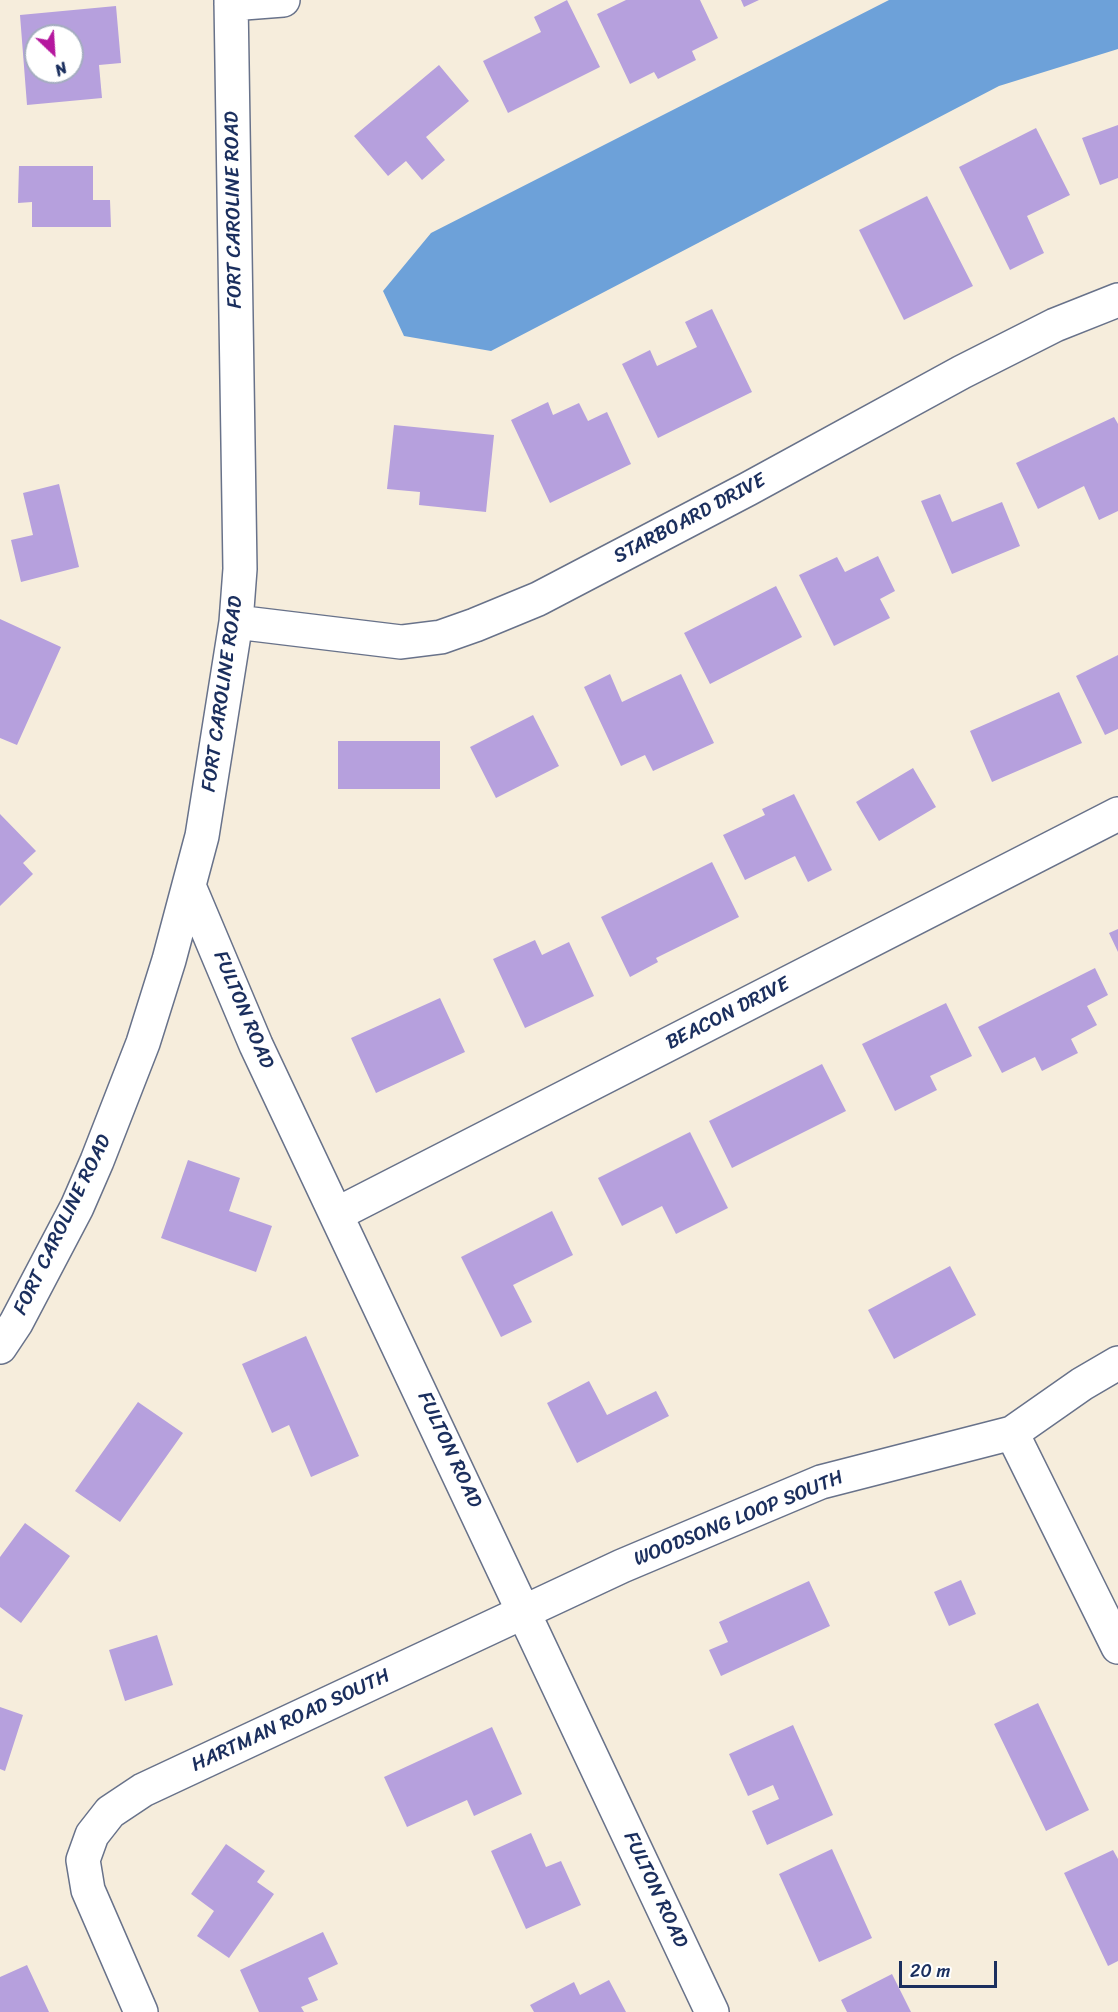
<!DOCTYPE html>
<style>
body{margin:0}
#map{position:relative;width:1118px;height:2012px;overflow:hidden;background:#f6eddc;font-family:Sriracha,sans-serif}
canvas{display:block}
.north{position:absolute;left:24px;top:24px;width:60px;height:60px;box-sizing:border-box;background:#fff;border:2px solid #a4acbf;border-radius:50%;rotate:155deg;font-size:16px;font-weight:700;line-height:24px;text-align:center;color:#1b2f5e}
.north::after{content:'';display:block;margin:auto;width:21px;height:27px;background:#b5179e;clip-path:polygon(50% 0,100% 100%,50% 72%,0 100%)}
.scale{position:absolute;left:899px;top:1961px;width:98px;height:27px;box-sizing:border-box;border:3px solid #1b2f5e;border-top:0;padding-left:8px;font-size:18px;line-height:21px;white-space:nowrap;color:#1b2f5e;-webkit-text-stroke:4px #fff;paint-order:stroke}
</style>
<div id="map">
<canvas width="1118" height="2012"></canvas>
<div class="north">N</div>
<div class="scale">20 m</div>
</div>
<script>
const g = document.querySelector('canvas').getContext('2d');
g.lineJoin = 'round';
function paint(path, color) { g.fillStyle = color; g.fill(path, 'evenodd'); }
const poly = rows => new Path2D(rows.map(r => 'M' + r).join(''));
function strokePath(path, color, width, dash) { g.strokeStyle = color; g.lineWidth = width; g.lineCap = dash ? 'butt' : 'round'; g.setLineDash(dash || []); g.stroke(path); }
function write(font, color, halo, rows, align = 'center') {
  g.font = font + ' Sriracha,sans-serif'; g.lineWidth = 4.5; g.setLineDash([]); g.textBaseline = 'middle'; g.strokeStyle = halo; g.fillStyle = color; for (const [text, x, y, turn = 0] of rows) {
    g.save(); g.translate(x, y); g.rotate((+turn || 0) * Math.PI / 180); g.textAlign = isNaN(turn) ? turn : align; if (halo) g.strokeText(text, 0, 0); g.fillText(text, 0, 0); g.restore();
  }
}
paint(poly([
 [889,0,1118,0,1118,49,999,86,491,351,404,336,383,291,431,233]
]), '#6da1d9');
paint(poly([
 [567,0,600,67,508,113,483,61,541,32,534,17],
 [626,0,700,0,718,38,692,51,696,60,658,79,654,72,630,84,597,14],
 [741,0,759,0,744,7],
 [116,6,121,63,99,65,102,98,27,105,20,15],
 [36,36,72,36,72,72,36,72],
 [439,65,469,101,426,137,445,160,422,180,406,161,388,176,354,136],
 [1118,125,1118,178,1100,185,1082,138],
 [1036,128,1070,195,1027,216,1044,253,1010,270,959,167],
 [19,166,93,166,93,200,110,200,111,227,32,227,32,202,18,203],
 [927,196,973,286,904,320,859,230],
 [712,309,752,392,658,438,622,364,650,350,657,366,697,347,685,322],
 [548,402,553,415,579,403,588,421,607,412,631,464,550,503,511,420],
 [1114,417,1118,424,1118,511,1099,520,1084,486,1038,509,1016,463],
 [394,425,494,435,486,512,419,505,420,492,387,489],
 [59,484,79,567,21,582,11,540,33,535,23,493],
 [940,494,952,522,1002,502,1020,546,952,574,921,501],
 [878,556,895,591,880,599,890,618,834,646,799,575,837,557,845,572],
 [776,586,802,637,710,684,684,633],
 [0,619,61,647,17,745,0,738],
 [1118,655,1118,729,1105,735,1076,676],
 [610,674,622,702,681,674,714,743,653,771,645,755,621,766,584,687],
 [1059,692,1082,743,992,782,970,731],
 [533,715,559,766,496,798,470,747],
 [338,741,440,741,440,789,338,789],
 [913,768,936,807,879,841,856,802],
 [794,794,832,870,808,882,795,856,745,880,723,835,765,815,762,809],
 [0,814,36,851,23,863,33,874,0,906],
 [712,862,739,917,656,958,658,962,630,977,601,917],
 [1118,929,1118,952,1109,933],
 [535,940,542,955,569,942,594,996,525,1028,493,959],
 [1095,968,1108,995,1087,1006,1097,1025,1071,1039,1078,1053,1042,1071,1035,1057,1002,1073,978,1027],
 [440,998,465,1052,376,1093,351,1038],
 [946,1003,972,1056,930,1076,937,1090,895,1111,862,1044],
 [822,1064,846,1111,732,1168,709,1121],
 [690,1132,728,1208,676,1234,662,1206,622,1226,598,1178],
 [188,1160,240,1178,229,1211,272,1226,256,1272,161,1238],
 [552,1211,573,1255,513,1285,532,1322,501,1337,461,1257],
 [950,1266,976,1315,894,1359,868,1310],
 [306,1336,359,1456,311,1477,289,1425,272,1433,242,1364],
 [589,1381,607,1415,656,1391,669,1416,577,1463,547,1403],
 [138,1402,183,1433,120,1522,75,1491],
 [25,1523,70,1556,21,1623,0,1607,0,1557],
 [961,1580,976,1614,949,1626,934,1592],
 [809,1581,830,1626,721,1676,709,1650,728,1642,719,1622],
 [157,1635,173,1685,125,1701,109,1650],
 [1038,1703,1089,1810,1046,1831,994,1724],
 [0,1707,23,1715,5,1771,0,1769],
 [793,1725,833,1815,767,1845,752,1811,779,1799,773,1785,748,1796,729,1754],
 [492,1727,522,1794,474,1816,467,1800,407,1827,384,1777],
 [531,1833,546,1867,561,1861,581,1905,526,1929,491,1851],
 [226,1844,265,1871,257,1882,274,1894,229,1958,197,1936,214,1911,191,1894],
 [832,1849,872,1938,819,1962,779,1874],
 [1113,1850,1118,1859,1118,1961,1108,1966,1064,1873],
 [323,1932,338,1964,308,1978,318,2000,301,2007,304,2012,259,2012,240,1970],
 [27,1965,49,2012,0,2012,0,1977],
 [892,1974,911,2012,847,2012,841,2000],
 [609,1980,626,2012,534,2012,530,2005,574,1982,580,1995]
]), '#b6a0dd');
const minor = poly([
 [231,4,283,0],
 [236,622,401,642,441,637,475,625,538,599,748,489,962,372,1055,325,1118,300],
 [189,886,256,1045,712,2012],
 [337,1214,1118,814],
 [0,1347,16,1323,77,1207,97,1161,143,1043,169,960,202,836,236,622,240,569,231,0],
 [1012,1433,1118,1647],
 [141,2012,88,1890,83,1860,92,1835,110,1812,143,1790,622,1566,821,1482,1012,1433,1082,1384,1118,1363]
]);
strokePath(minor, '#68728a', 36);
strokePath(minor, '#fff', 33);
write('20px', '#1b2f5e', '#fff', [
 ["FORT CAROLINE ROAD",234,210,-91],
 ["STARBOARD DRIVE",690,519,-28],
 ["FORT CAROLINE ROAD",223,694,-82],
 ["FULTON ROAD",243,1010,67],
 ["BEACON DRIVE",728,1014,-27],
 ["FORT CAROLINE ROAD",63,1225,-64],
 ["FULTON ROAD",449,1450,65],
 ["WOODSONG LOOP SOUTH",739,1519,-22],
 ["HARTMAN ROAD SOUTH",291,1721,-25],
 ["FULTON ROAD",655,1890,65]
]);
</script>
